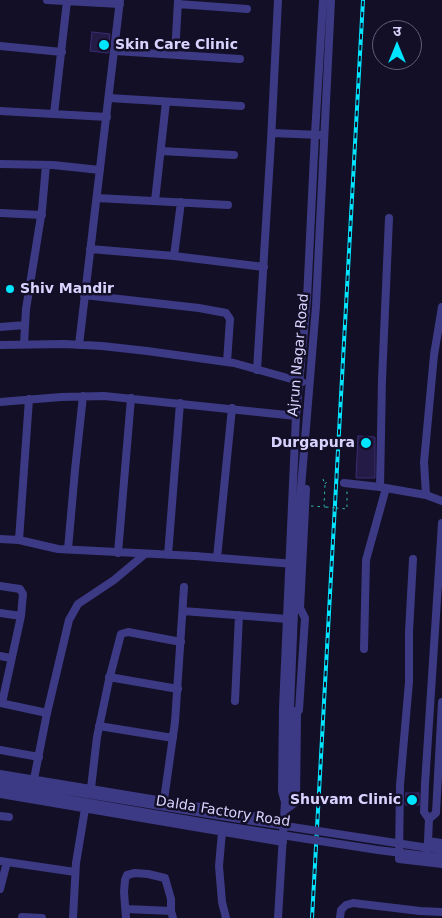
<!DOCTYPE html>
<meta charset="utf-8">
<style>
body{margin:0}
#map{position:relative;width:442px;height:918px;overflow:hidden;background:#130f26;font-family:"DejaVu Sans","Noto Sans Devanagari",sans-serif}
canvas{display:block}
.north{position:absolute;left:372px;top:20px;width:50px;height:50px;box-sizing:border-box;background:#130f26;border:1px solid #625e7d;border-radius:50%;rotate:0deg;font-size:14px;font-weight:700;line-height:20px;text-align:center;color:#d9d4ff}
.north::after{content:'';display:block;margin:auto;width:18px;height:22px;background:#00e5ff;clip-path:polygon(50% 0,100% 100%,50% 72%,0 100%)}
</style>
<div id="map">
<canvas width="442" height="918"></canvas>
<div class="north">उ</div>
</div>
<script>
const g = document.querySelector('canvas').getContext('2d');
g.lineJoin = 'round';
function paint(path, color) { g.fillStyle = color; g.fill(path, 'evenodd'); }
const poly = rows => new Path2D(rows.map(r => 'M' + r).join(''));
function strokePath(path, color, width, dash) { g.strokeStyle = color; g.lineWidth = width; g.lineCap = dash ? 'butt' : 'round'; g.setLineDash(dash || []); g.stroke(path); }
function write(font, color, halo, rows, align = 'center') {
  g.font = font + ' "DejaVu Sans",sans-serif'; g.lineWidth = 5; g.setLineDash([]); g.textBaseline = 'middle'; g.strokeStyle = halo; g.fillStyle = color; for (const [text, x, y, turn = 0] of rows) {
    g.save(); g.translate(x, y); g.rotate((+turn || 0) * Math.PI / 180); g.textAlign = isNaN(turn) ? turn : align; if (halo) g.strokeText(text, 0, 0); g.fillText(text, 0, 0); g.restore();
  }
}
const building = poly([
 [92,32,110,34,108,53,90,51,92,32],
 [358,436,375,437,375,478,356,478,358,436],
 [406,793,419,793,419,805,405,805,406,793]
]);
paint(building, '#241b47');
strokePath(building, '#3b2d73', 1);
strokePath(poly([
 [323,479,325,485,324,506],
 [325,484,328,480],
 [311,506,326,507],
 [336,508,347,509,347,490]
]), '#2fb8b0', 1, [2.5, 4]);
strokePath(poly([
 [47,0,120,4],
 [178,4,247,9],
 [0,46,62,52],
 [115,51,240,59],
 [175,54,178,1],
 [109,98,241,106],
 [0,111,107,117],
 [54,114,67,1],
 [272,133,320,135],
 [161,151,234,155],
 [0,164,53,165,100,170],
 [97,198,228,205],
 [155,201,166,102],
 [0,213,42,215],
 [389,218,382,380,380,487,426,495],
 [90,249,174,256,264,267],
 [174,256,181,202],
 [84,295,199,308,226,313,230,319,227,362],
 [442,307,434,355,424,462,426,495,442,501],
 [0,327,25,325],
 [24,344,26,309,42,210,46,165],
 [0,345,64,344,102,346,147,351,234,363,302,382],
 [79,345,120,0],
 [257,370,271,141,278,0],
 [0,402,61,397,104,396,296,416],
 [344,483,380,487],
 [0,539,19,540,58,549,195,556,294,564],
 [19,540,29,399],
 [68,549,75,470,83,396],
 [118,553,131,398],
 [168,555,180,403],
 [217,558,232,408],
 [413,559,409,632,409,682,400,785,399,859,425,862],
 [0,586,20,589,23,594,21,616,2,703],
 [183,611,287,619],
 [0,613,21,616],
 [364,649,366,560,386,488],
 [0,656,10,658],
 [109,677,178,689],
 [235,701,239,615],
 [0,703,47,713],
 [297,713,299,710,305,618,300,608,306,489],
 [99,726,173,738],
 [0,750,39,757],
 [0,774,284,821],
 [34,779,47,713,69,620,78,604,114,580,145,554],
 [0,780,26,784],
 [0,788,26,792],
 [91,788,97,737,109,680,121,634,128,632,181,642],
 [0,794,283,842],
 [164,800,175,722,184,587],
 [285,802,282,791,283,708,296,416,307,299,315,134,323,0],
 [285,810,296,802,297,713,294,711],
 [0,816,9,817],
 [429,819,436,813,442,702],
 [222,832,219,866,222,902,226,918],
 [428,841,429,819,424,812,425,784,442,523],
 [442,843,428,841,425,862,442,864],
 [0,861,75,872],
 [0,889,7,862],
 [126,909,171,911],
 [22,917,42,918],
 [73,918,76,863,85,809],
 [126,918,124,892,125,880,127,875,135,873,148,874,165,878,171,899,171,911,173,918],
 [278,918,285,802,289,790,290,708,296,564,301,488,316,306,331,0],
 [340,918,341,910,346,905,353,903,420,911,442,912]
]), '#3d3a85', 8);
const rail = poly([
 [312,918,363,0]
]);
strokePath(rail, '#00e5ff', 4);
strokePath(rail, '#130f26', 2, [5.5]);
strokePath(poly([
 [326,507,336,508]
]), '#2fb8b0', 1, [2.5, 4]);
strokePath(poly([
 [26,784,227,817,442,850],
 [26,792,224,826,378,850,442,858]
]), '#3d3a85', 8);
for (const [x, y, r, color] of [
 [104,45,6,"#00e5ff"],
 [10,289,5,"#00e5ff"],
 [366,443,6,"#00e5ff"],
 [412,800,6,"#00e5ff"]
]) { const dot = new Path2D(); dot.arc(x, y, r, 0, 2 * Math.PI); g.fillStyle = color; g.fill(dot); strokePath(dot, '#130f26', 2); }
write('bold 14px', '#d9d4ff', '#130f26', [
 ["Skin Care Clinic",115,45],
 ["Shiv Mandir",20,289],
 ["Durgapura",355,443,"right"],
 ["Shuvam Clinic",401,800,"right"]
], 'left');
write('14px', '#d9d4ff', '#130f26', [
 ["Ajrun Nagar Road",299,355,-85],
 ["Dalda Factory Road",223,812,9]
]);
</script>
